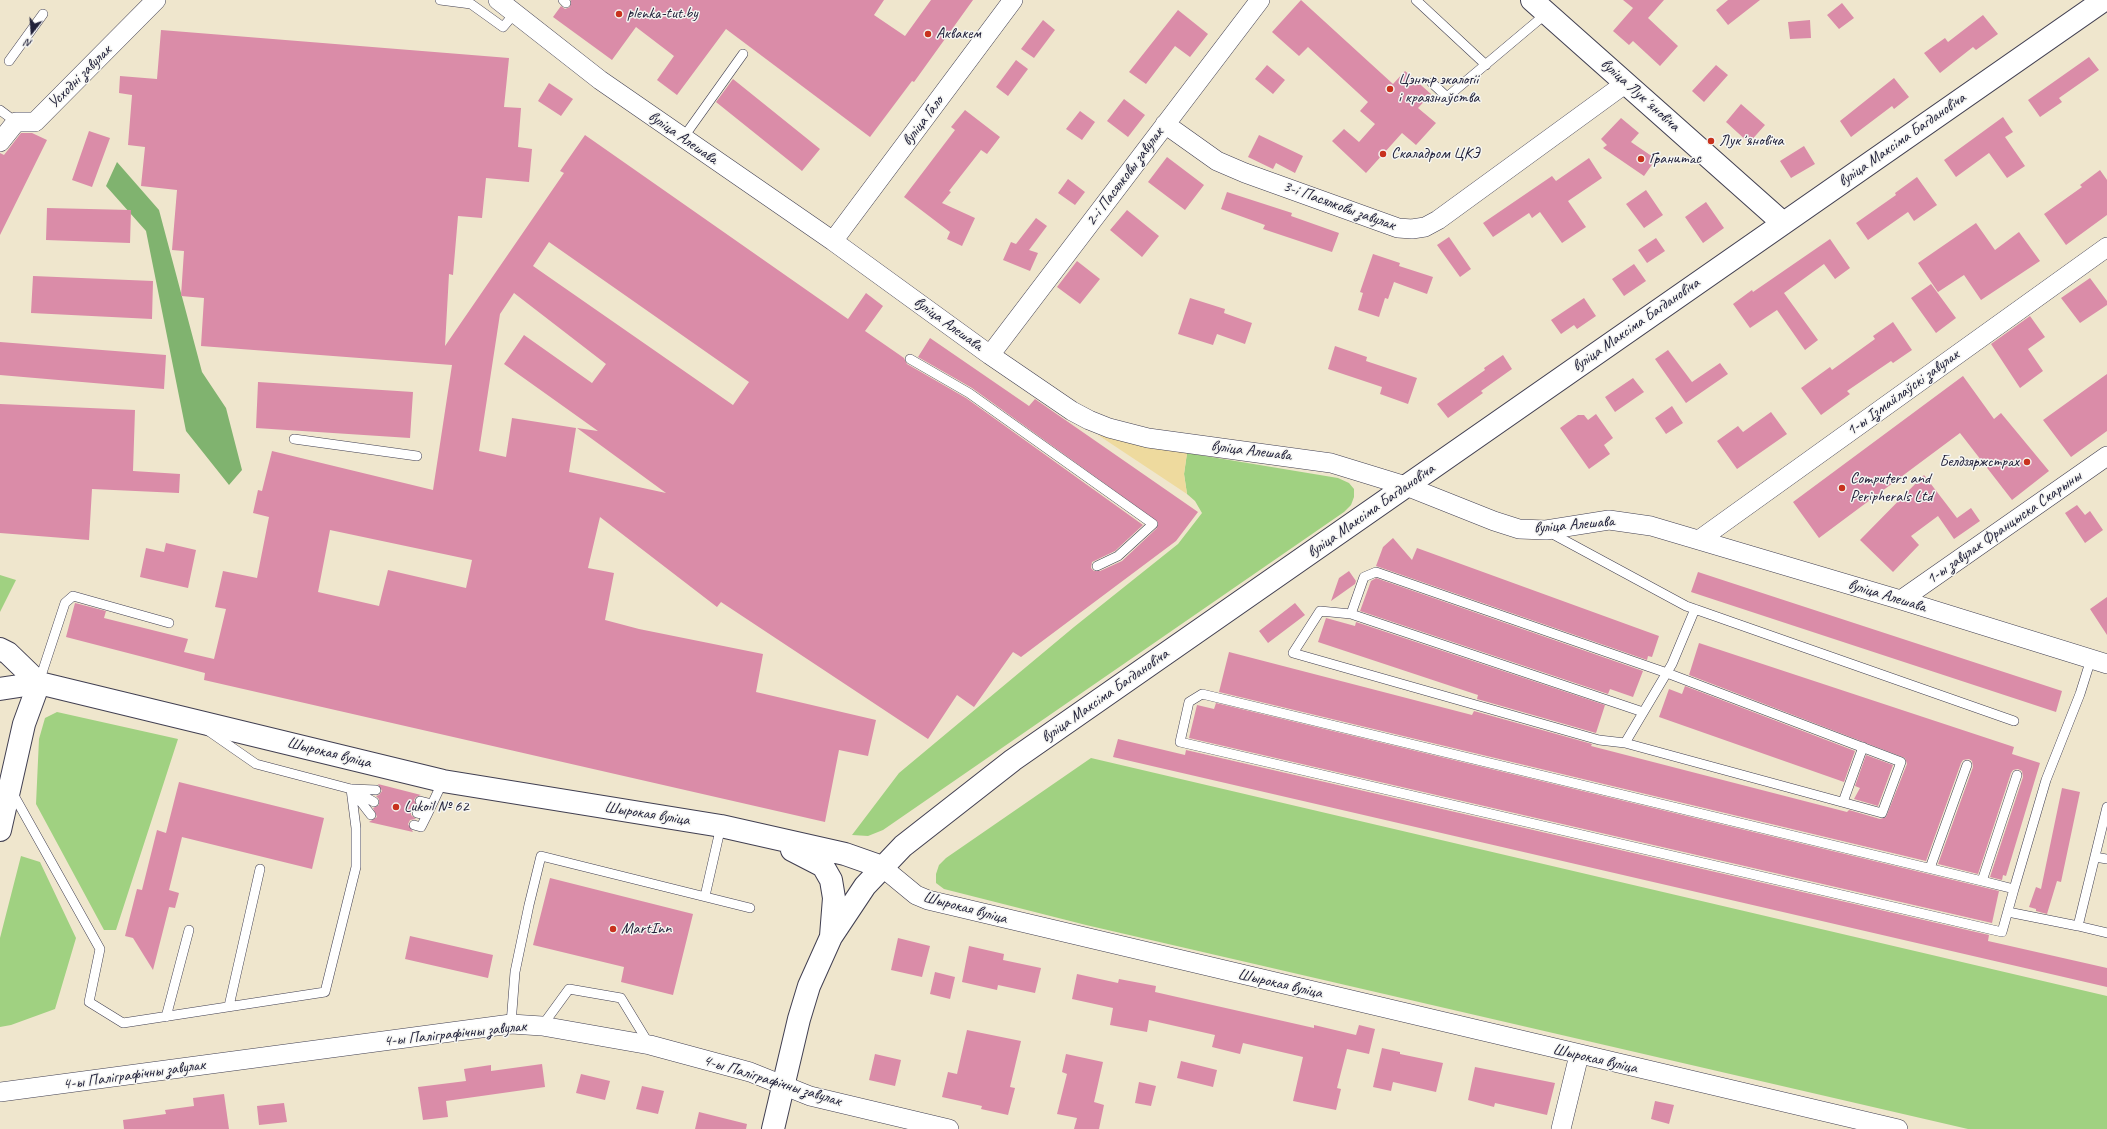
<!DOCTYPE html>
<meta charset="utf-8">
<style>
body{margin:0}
#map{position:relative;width:2107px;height:1129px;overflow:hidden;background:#efe6cd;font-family:Caveat,sans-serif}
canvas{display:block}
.north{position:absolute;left:12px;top:12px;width:40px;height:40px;-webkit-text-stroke:3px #f6f6f2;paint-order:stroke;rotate:197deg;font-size:11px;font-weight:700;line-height:16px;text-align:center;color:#22223b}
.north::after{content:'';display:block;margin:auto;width:14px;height:18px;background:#22223b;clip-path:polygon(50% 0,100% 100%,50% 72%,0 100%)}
</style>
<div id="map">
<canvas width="2107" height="1129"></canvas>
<div class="north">N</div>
</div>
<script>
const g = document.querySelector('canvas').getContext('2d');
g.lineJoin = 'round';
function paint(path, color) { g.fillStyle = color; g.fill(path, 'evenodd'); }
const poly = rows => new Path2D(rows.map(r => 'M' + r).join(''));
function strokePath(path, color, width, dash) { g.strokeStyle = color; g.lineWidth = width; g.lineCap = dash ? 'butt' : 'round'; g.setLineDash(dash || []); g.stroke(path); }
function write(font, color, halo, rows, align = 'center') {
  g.font = font + ' Caveat,sans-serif'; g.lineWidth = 3; g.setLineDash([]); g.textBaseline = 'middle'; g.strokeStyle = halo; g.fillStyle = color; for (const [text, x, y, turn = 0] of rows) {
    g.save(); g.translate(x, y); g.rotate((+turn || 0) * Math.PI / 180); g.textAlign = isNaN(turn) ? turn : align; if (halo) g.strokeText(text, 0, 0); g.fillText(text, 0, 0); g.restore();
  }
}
paint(poly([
 [1187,453,1338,478,1349,483,1354,489,1354,497,1351,505,1344,512,883,830,868,836,852,835,899,773,1074,627,1178,544,1202,513,1195,501,1187,494,1184,474],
 [0,575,16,580,0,612],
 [57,712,178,739,116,930,104,930,36,804,39,739,45,718],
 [1091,758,2107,996,2107,1129,1968,1129,1086,925,944,889,936,883,936,874,939,865,946,858],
 [21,856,40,862,76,938,55,1009,11,1025,0,1027,0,938]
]), '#a0d181');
paint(poly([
 [117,162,159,210,202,372,226,408,242,470,229,485,186,431,146,231,106,186]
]), '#80b36f');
paint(poly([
 [1098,435,1187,453,1184,474,1187,494]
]), '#eeda9e');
paint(poly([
 [571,0,884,0,874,15,905,36,931,0,973,0,914,82,912,81,870,137,726,29,677,95,657,80,674,56,636,27,612,60,553,17,561,6,565,9,570,7],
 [1301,0,1393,84,1405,71,1431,94,1418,108,1436,123,1416,145,1402,133,1366,173,1332,141,1344,129,1359,142,1375,124,1360,111,1368,102,1308,47,1299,56,1272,32],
 [1623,0,1664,0,1648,18,1678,46,1660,66,1633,41,1629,45,1613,31,1633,8],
 [1728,0,1760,0,1728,25,1716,10],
 [1842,3,1854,18,1839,29,1827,15],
 [1178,10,1208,34,1190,57,1175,46,1146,84,1129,72],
 [1983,15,1998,34,1976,50,1973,47,1940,73,1924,53,1945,38,1948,42],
 [1043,20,1055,30,1034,58,1021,49],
 [1810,20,1811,38,1790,39,1788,22],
 [161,30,509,58,504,107,521,108,518,147,532,149,529,182,486,178,482,218,458,216,453,275,449,274,445,346,564,173,560,171,585,135,848,319,866,293,883,306,865,331,904,358,907,364,966,398,1143,525,1115,551,1092,562,1091,568,1094,571,1100,571,1122,561,1157,528,1158,522,972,388,918,357,930,338,1029,406,1035,399,1198,512,1176,541,1021,657,1013,652,974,707,957,695,928,739,721,602,717,607,600,517,588,568,614,573,605,620,639,629,763,654,756,692,876,720,868,756,839,750,825,822,204,680,205,673,66,637,75,603,106,611,104,618,188,639,184,652,214,659,226,609,215,607,223,571,257,578,269,517,253,513,258,490,262,491,272,451,433,490,452,365,201,346,204,298,181,296,184,251,172,250,177,190,141,186,145,147,128,145,132,95,119,93,120,76,157,79],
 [549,242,749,382,733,405,533,266],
 [514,293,606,364,592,383,524,335,504,364,598,431,577,428,666,493,569,472,576,428,512,418,506,457,479,451,500,314],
 [330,530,472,560,466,588,388,570,379,606,318,592],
 [2089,57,2099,70,2059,98,2062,102,2040,117,2028,100],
 [1016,60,1028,69,1008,96,996,87],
 [1267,65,1285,80,1273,94,1255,79],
 [1716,65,1728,75,1704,102,1692,91],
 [1894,78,1909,97,1894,109,1892,106,1851,137,1840,121],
 [733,79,820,149,802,171,716,102],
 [549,83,573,99,561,116,538,101],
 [1124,99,1145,115,1128,137,1107,121],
 [1741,104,1765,125,1749,143,1726,122],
 [965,110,1000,137,987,154,981,150,949,191,951,192,942,203,975,218,962,246,947,239,950,232,904,197,955,130,951,127],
 [1080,111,1095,122,1082,140,1066,129],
 [2003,117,2013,132,2005,137,2025,166,2007,178,1989,153,1956,177,1944,160],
 [1621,118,1639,133,1631,142,1656,159,1644,176,1603,148,1607,145,1601,139],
 [89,131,110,138,92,187,72,180],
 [21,133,32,133,47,140,0,235,0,153,4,155],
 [1259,135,1303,156,1295,173,1276,163,1273,169,1248,157],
 [1804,146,1815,164,1791,178,1780,161],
 [1167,157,1204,185,1185,210,1148,182],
 [1589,158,1602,178,1568,201,1586,227,1562,243,1540,212,1532,218,1529,213,1493,237,1483,223,1552,176,1556,181],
 [2100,170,2107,180,2107,215,2066,245,2044,214,2082,187,2080,185],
 [1917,177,1937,205,1914,221,1908,212,1868,240,1856,223,1896,195,1895,193],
 [1068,179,1085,192,1075,205,1058,193],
 [1646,190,1663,215,1644,228,1626,204],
 [1227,192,1292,213,1291,216,1339,233,1332,252,1263,229,1265,225,1221,209],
 [1706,202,1724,228,1703,243,1685,217],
 [47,208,131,210,130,243,46,240],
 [1127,210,1159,236,1142,257,1110,230],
 [1036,218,1047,226,1029,250,1038,253,1030,271,1003,260,1011,242,1016,244],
 [1976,223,1995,250,2019,232,2040,261,1981,300,1964,275,1938,292,1918,263],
 [1449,237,1471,269,1460,277,1437,245],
 [1656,238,1665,251,1647,263,1638,250],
 [1830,239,1850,268,1835,279,1824,264,1784,293,1818,340,1805,350,1777,310,1750,328,1733,304,1752,290,1753,292],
 [1373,254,1400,263,1399,266,1433,277,1427,294,1394,282,1388,299,1385,298,1379,317,1358,310,1363,293,1360,292],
 [1077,261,1100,279,1080,304,1057,287],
 [1634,264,1646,281,1624,296,1612,279],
 [33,276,153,281,152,319,31,313],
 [2090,278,2107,301,2107,305,2080,323,2061,298],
 [1931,284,1956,318,1936,333,1911,298],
 [1190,298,1225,309,1224,313,1252,323,1245,344,1217,334,1213,345,1178,334],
 [1584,298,1596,316,1577,329,1574,325,1561,334,1551,320],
 [2030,316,2045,337,2028,349,2043,371,2020,388,1991,344],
 [1893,322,1912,350,1893,363,1891,361,1847,391,1850,394,1821,415,1801,388,1830,367,1832,370,1875,339,1873,336],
 [0,342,166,355,164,389,0,375],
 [1335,346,1367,357,1366,361,1417,378,1408,404,1380,394,1382,387,1328,369],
 [1668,350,1692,382,1720,363,1728,374,1686,403,1655,359],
 [1503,355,1512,369,1481,391,1483,393,1448,418,1437,404,1485,370,1484,368],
 [2107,374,2107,431,2071,457,2043,420],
 [1963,376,1994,419,2001,413,2049,471,2012,500,1960,433,1819,538,1793,502],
 [1633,378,1644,392,1615,412,1605,397],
 [258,382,413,392,410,438,256,428],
 [0,404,135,410,133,471,180,474,179,493,92,489,89,540,0,533],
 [1672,406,1683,423,1666,434,1655,418],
 [1771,412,1787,434,1737,469,1717,441,1738,426,1743,432],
 [1596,414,1613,438,1604,445,1610,454,1589,469,1560,428,1578,415,1584,415,1588,420],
 [1924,475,1957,518,1971,508,1980,521,1954,539,1938,516,1911,536,1919,545,1893,572,1860,540],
 [2077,505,2085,515,2090,511,2103,530,2085,543,2065,513],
 [1393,538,1412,560,1417,548,1659,636,1652,657,1648,656,1647,660,1376,566,1383,547],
 [166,543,196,550,188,588,140,577,146,548,164,552],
 [1349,571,1356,581,1355,584,1331,601,1339,578],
 [1698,572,2062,691,2056,712,1691,592],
 [1376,578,1643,671,1633,697,1610,689,1608,694,1360,611,1371,581],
 [2107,597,2107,635,2090,609],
 [1295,603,1305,615,1268,643,1259,631],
 [1326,618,1355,626,1356,622,1605,705,1596,733,1477,699,1478,695,1318,642],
 [1699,643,2014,747,2012,754,2040,763,2006,876,2003,875,2002,880,1990,877,2023,777,2022,771,2018,769,2013,770,2011,773,1978,874,1938,864,1973,767,1972,761,1969,759,1963,760,1961,763,1926,861,1219,692,1229,652,1472,715,1474,711,1592,744,1591,746,1847,812,1849,810,1880,819,1886,817,1907,764,1905,758,1689,675],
 [1685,686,1855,751,1844,782,1659,717,1669,689,1682,694],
 [1216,703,1999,891,1992,923,1189,738,1197,705,1214,709],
 [1118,739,1185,755,1186,750,1989,935,1988,941,2107,968,2107,987,1113,757],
 [1866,755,1893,765,1878,806,1854,799,1860,788,1855,786],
 [179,782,324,818,312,869,182,837,169,890,179,893,175,908,169,907,153,970,133,938,125,936,137,889,142,890,157,830,166,833],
 [378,784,421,795,416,797,414,800,419,807,415,807,411,811,411,815,416,819,410,820,408,824,413,832,369,822,377,817,373,808,379,805,379,799,376,796,379,795,382,791],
 [2062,788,2080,792,2061,882,2057,881,2047,914,2036,911,2036,909,2029,907,2036,887,2041,889],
 [550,878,693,914,673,995,621,982,624,967,533,945],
 [410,936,493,955,488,978,405,959],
 [898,938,930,946,922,977,891,970],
 [969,946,1004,954,1003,960,1041,968,1035,993,998,985,997,990,962,982],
 [935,972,955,977,950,999,930,994],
 [1077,974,1118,983,1119,979,1156,986,1155,992,1314,1028,1314,1025,1356,1035,1359,1025,1375,1029,1369,1054,1347,1049,1337,1088,1341,1089,1336,1110,1293,1101,1303,1057,1243,1043,1240,1054,1212,1047,1215,1035,1149,1020,1147,1032,1110,1025,1113,1008,1072,999],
 [967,1030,1021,1041,1010,1087,1015,1088,1008,1115,981,1109,982,1106,942,1097,948,1072,957,1074],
 [1382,1048,1400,1052,1400,1054,1443,1063,1436,1092,1393,1082,1391,1091,1373,1087],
 [875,1054,901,1060,895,1086,869,1080],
 [1066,1054,1103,1062,1094,1102,1104,1105,1099,1129,1074,1129,1077,1118,1057,1114,1067,1074,1062,1072],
 [1181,1061,1217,1070,1213,1087,1177,1078],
 [542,1064,545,1087,446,1101,448,1117,423,1120,418,1087,466,1081,464,1069,491,1065,491,1071],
 [1475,1067,1555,1083,1547,1115,1495,1103,1494,1107,1468,1100],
 [581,1074,610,1081,605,1100,576,1093],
 [1139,1082,1156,1086,1151,1106,1135,1103],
 [642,1086,664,1091,658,1114,636,1109],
 [224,1094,229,1129,124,1129,123,1120,166,1114,165,1110,194,1106,193,1098],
 [1655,1101,1674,1105,1669,1124,1651,1119],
 [284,1103,287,1122,259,1125,257,1106],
 [699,1112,747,1124,746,1129,695,1129]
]), '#da8ca8');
const service = poly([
 [440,0,471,4,503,27,515,13],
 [563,0,566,3],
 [1416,0,1486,65],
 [9,61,43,14],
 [1432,83,1447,97,1547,13],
 [0,110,16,122],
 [683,138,743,54],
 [910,359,969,393,1153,524,1118,556,1097,566],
 [294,439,417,456],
 [1549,532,1686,606,2014,721],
 [1351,614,1320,611,1293,653,1599,740,1625,743,1882,813,1901,762,1667,673,1376,572,1364,577,1351,614,1643,712],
 [39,682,65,603,73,596,169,623],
 [1202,694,1982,881,2014,889,2002,932,1180,742,1189,702,1202,694],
 [207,730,256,764,351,789,374,802],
 [1625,743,1672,664,1695,609],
 [352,789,376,790],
 [12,792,100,949,89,1002,123,1023,325,992,356,867,356,828,351,789],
 [354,793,371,815],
 [420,801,432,804],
 [1843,802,1863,747],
 [417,813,427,815,443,781],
 [414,825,421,827,427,815],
 [2095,857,2107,859],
 [1930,868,1967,765],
 [1982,881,2017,775],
 [2014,889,2046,780,2080,694,2091,659],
 [705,896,721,826],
 [2008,912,2078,926,2107,807],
 [2078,926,2107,933],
 [229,1006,260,869],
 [166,1017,189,930],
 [511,1024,515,972,529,905,541,856,750,908],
 [542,1026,569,989,621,998,649,1044]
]);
const minor = poly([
 [498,0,600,80,833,241,990,355,1072,411,1089,420,1109,428,1148,438,1331,463,1406,486,1494,521,1519,529,1546,530,1609,520,1651,526,1901,600,2107,664],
 [1165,124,1217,161,1245,173,1398,228,1412,229,1425,227,1438,220,1626,83],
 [0,142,16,122,35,122,156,0],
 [833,241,1013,0],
 [990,355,1260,0],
 [1699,540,2107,247],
 [1901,600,2107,456],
 [882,867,916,895,928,900,1898,1129],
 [0,1092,511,1024,542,1026,650,1045,750,1072,810,1096,949,1129],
 [1561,1129,1579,1055]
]);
const tertiary = poly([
 [0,830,24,724,39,683]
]);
const secondary = poly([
 [1532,0,1783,223],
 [0,649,8,653,39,683],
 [0,689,39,683,443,781,721,826,845,854,882,867],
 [792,850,823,866,831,880,834,898,831,936],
 [773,1129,799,1019,809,986,831,937,865,886,903,846,1013,760,2104,0]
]);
strokePath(service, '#413f51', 10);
strokePath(minor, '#413f51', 20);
strokePath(tertiary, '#413f51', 24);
strokePath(secondary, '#413f51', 24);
strokePath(service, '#fff', 9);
strokePath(minor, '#fff', 19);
strokePath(tertiary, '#fff', 22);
strokePath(secondary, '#fff', 22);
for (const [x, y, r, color] of [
 [619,14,4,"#c8321e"],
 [928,34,4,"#c8321e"],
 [1390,89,4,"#c8321e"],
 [1711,141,4,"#c8321e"],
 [1383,154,4,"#c8321e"],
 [1641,159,4,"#c8321e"],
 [2027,462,4,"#c8321e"],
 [1842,488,4,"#c8321e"],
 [396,807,4,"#c8321e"],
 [613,929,4,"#c8321e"]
]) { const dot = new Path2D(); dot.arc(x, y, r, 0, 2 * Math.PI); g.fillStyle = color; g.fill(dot); strokePath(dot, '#f6f6f2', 1.5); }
write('16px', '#22223b', '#f6f6f2', [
 ["plenka-tut.by",627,14],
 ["Аквакем",936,34],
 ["Цэнтр экалогіі",1398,80],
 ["і краязнаўства",1398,98],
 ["Лукʼяновіча",1719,141],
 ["Скаладром ЦКЭ",1391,154],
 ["Гранитас",1649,159],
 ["Белдзяржстрах",2019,462,"right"],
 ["Computers and",1850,479],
 ["Peripherals Ltd",1850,497],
 ["Lukoil № 62",404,807],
 ["MartInn",621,929]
], 'left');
write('16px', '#22223b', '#f6f6f2', [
 ["Усходні завулак",80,77,-45],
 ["вуліца Лукʼяновіча",1640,95,42],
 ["вуліца Гало",923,121,-53],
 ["вуліца Алешава",683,138,35],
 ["вуліца Максіма Багдановіча",1902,140,-35],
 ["2-і Пасялковы завулак",1125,177,-53],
 ["3-і Пасялковы завулак",1339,206,20],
 ["вуліца Алешава",948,324,36],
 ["вуліца Максіма Багдановіча",1636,325,-35],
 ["1-ы Ізмайлаўскі завулак",1903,393,-36],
 ["вуліца Алешава",1251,451,7],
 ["вуліца Максіма Багдановіча",1371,511,-35],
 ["вуліца Алешава",1574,525,-5],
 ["1-ы завулак Францыска Скарыны",2004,528,-35],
 ["вуліца Алешава",1887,596,17],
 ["вуліца Максіма Багдановіча",1105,696,-35],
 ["Шырокая вуліца",329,753,14],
 ["Шырокая вуліца",647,814,9],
 ["Шырокая вуліца",965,908,15],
 ["Шырокая вуліца",1280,984,13],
 ["4-ы Паліграфічны завулак",455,1034,-6],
 ["Шырокая вуліца",1595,1059,13],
 ["4-ы Паліграфічны завулак",134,1075,-8],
 ["4-ы Паліграфічны завулак",772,1081,17]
]);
</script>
